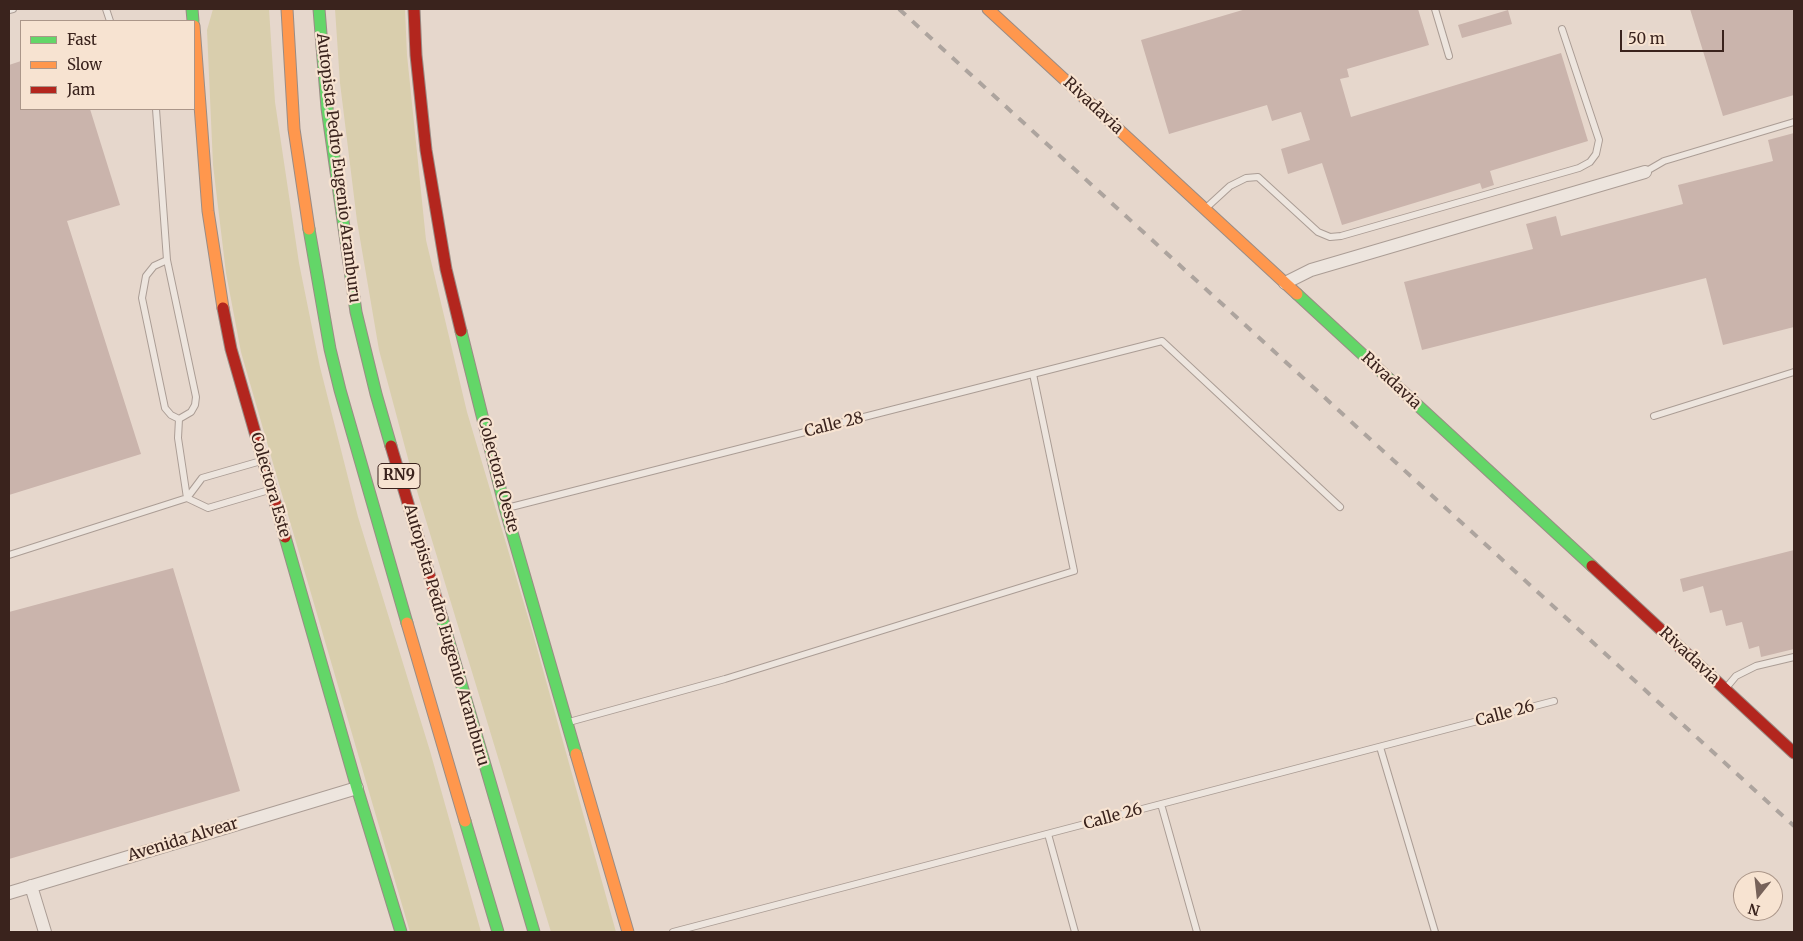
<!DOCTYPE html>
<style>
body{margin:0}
#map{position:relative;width:1803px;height:941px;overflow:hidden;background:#e6d7cc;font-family:Merriweather,serif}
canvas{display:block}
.frame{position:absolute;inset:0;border:10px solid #3a231d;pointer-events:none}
.legend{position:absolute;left:20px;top:20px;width:175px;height:90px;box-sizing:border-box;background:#f7e3d1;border:1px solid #ab9689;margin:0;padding:6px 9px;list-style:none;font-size:15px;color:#3a231d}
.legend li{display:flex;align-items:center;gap:10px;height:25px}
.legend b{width:25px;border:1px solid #ab9689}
.north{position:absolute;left:1733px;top:871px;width:50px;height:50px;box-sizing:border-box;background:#f7e3d1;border:1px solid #ab9689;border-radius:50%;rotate:196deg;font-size:14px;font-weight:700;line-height:20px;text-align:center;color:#3a231d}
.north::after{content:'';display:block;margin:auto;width:18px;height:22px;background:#76625a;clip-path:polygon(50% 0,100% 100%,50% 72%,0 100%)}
.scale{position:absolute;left:1620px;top:30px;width:104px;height:22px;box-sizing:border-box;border:2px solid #3a231d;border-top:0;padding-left:6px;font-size:15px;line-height:18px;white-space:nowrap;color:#3a231d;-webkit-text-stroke:4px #f7e3d1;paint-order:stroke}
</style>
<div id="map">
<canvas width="1803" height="941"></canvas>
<div class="frame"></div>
<ul class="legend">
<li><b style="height:6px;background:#63d668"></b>Fast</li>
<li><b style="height:6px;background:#ff974d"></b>Slow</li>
<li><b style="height:6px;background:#b3261e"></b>Jam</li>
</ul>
<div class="north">N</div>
<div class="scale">50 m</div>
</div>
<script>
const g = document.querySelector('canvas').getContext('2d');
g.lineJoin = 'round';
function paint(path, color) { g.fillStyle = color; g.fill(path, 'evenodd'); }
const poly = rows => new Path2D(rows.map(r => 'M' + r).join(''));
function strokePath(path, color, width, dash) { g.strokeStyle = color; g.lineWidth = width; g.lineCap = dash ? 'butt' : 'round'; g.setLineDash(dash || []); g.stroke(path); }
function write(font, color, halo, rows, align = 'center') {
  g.font = font + ' Merriweather,serif'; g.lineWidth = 4.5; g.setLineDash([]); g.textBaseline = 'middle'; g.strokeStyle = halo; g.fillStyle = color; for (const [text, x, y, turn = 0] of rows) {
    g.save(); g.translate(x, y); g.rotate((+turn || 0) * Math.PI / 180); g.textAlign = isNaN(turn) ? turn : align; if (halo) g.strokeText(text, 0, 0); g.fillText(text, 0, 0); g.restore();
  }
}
paint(poly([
 [213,9,269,9,275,102,299,263,320,367,358,517,430,751,481,932,410,932,279,484,241,352,226,273,213,165,207,30],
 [335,9,405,9,407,55,426,240,467,412,533,634,616,932,551,932,414,481,379,350,357,221,340,83]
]), '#d9cead');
paint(poly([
 [1246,9,1418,9,1429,45,1347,69,1349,77,1340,79,1351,117,1561,53,1588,141,1490,171,1494,185,1482,189,1480,183,1342,225,1322,163,1288,174,1281,149,1310,140,1301,112,1272,121,1267,105,1169,134,1141,40],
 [1690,9,1794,9,1794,95,1723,116],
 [1508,10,1512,24,1462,38,1458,25],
 [21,61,21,109,90,109,120,205,67,221,141,454,9,495,9,65],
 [1794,133,1794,327,1723,345,1706,278,1422,350,1404,282,1533,249,1526,224,1556,216,1561,236,1683,204,1678,185,1773,161,1768,140],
 [1794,550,1794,649,1761,657,1759,646,1749,649,1742,622,1726,626,1722,610,1710,613,1703,586,1683,592,1680,579],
 [173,568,240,791,9,859,9,612]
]), '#cab4ac');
const lane = poly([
 [106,9,110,21],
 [1435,9,1449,56],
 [9,10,13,9],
 [156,109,167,260,196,397,195,405,191,412,179,419],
 [1645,172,1664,161,1794,122],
 [1206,208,1230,186,1246,178,1258,177,1318,232,1330,237,1341,236,1579,168,1590,162,1596,154,1599,140,1562,29],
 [167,260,154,266,146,276,142,298,165,408,171,415,179,419],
 [1654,416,1794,372],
 [179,419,178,438,187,498],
 [187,498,208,508,269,490],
 [507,508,1162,341,1340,507],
 [9,555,187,498,202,478,261,461],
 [1726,688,1736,676,1756,666,1794,657],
 [569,722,725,679,1074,571,1033,374],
 [1380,747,1435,932],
 [1161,804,1197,932],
 [1048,834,1075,932],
 [673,932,1554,701]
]);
const street = poly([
 [1285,283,1311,270,1645,172],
 [31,886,45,932],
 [9,893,357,788]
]);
const fast = poly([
 [192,9,193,21],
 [319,9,327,108,356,312,376,394,391,446],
 [309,229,330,349,340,390,407,623],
 [1297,294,1592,566],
 [461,331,505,508,576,754],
 [285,537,357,788,401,932],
 [442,618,534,932],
 [465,821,498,932]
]);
const slow = poly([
 [287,9,294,129,309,229],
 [988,9,1297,294],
 [194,26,208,211,223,308],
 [407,623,465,821],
 [576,754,628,932]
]);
const jam = poly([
 [414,9,416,55,426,150,446,269,461,331],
 [223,308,231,349,285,537],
 [391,446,442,618],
 [1592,566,1794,753]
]);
strokePath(lane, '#ab9d95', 8);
strokePath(street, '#ab9d95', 14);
strokePath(fast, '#9a8c85', 13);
strokePath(slow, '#9a8c85', 13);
strokePath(jam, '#9a8c85', 13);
strokePath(lane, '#ede5de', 6);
strokePath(street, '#ede5de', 12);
strokePath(fast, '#63d668', 11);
strokePath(slow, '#ff974d', 11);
strokePath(jam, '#b3261e', 11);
strokePath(poly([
 [899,9,1794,826]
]), '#ada49e', 4, [9, 9]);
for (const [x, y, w] of [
 [399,476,42]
]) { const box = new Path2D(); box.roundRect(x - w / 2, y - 12.5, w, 25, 4); g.fillStyle = '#f7e3d1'; g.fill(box); strokePath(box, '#3a231d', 1); }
write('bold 15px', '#3a231d', null, [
 ["RN9",399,476]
]);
write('16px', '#3a231d', '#f7e3d1', [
 ["Rivadavia",1093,106,43],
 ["Autopista Pedro Eugenio Aramburu",338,168,83],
 ["Rivadavia",1391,381,43],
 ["Calle 28",834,425,-14],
 ["Colectora Oeste",498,475,75],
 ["Colectora Este",270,485,74],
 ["Autopista Pedro Eugenio Aramburu",446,635,74],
 ["Rivadavia",1689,656,43],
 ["Calle 26",1505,714,-15],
 ["Calle 26",1113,817,-15],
 ["Avenida Alvear",183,840,-17]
]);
</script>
